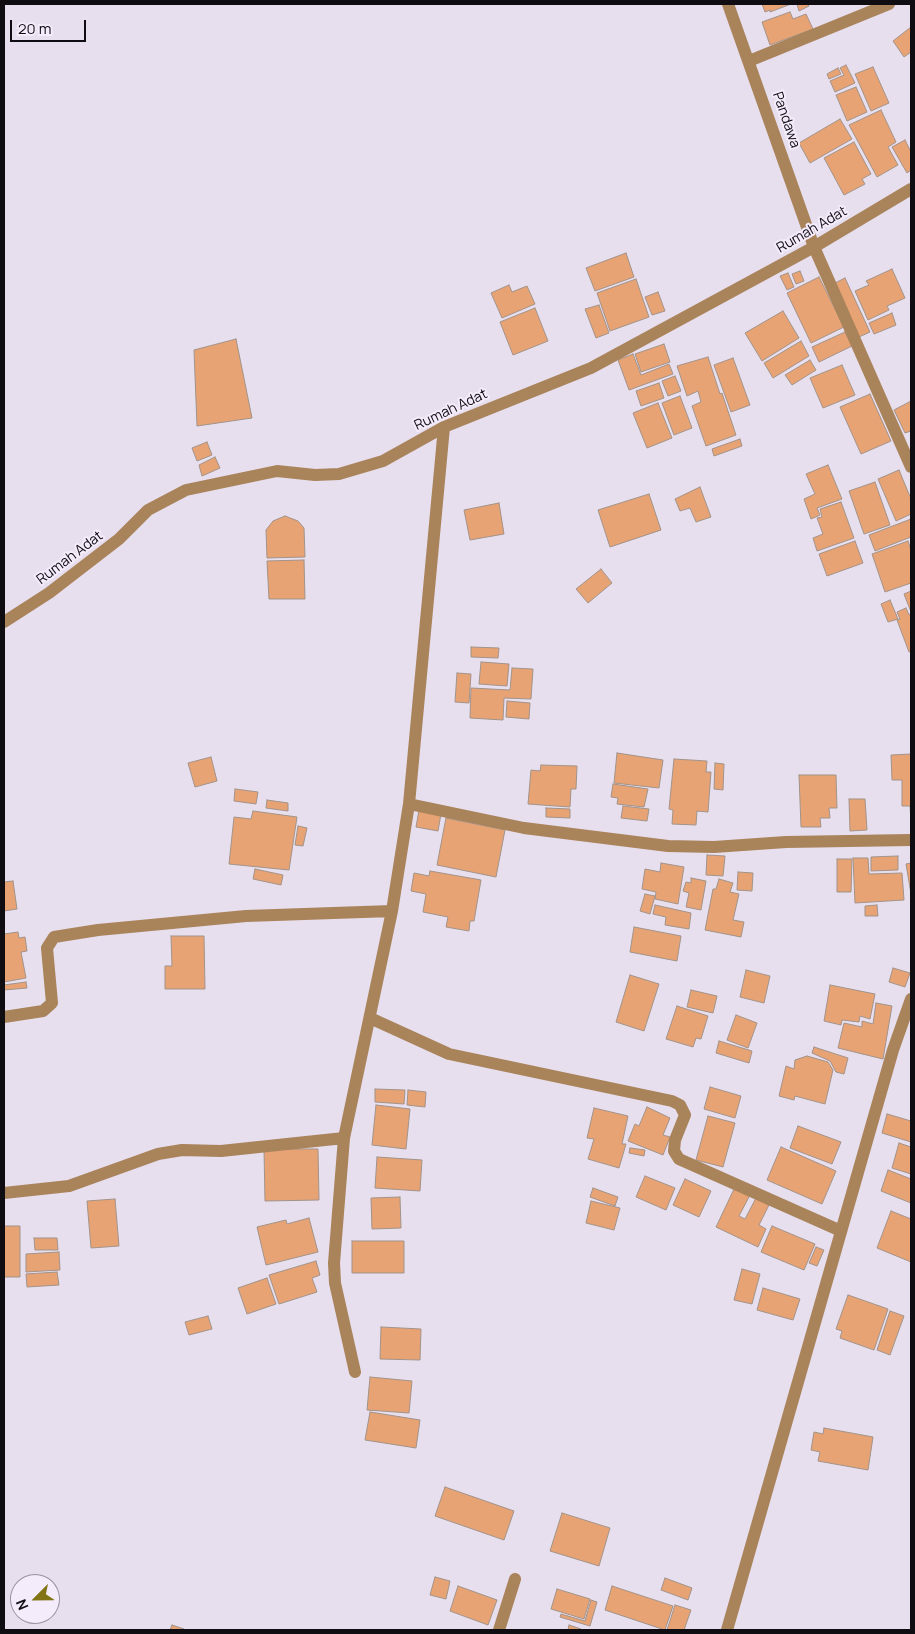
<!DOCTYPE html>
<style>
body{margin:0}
#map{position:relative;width:915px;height:1634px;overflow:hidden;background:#e7deee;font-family:Manrope,sans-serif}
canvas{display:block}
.frame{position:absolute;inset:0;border:5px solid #100d12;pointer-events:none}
.north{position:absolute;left:10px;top:1574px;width:50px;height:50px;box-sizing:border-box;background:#f4ebfb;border:1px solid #99929e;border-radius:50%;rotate:247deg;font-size:14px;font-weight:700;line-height:20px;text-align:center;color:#100d12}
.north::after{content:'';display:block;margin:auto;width:18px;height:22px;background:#827315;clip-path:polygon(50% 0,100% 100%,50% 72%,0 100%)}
.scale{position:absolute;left:10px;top:20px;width:76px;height:22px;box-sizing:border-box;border:2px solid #100d12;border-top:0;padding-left:6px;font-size:15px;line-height:18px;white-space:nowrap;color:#100d12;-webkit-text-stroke:4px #f4ebfb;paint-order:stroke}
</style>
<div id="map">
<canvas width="915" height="1634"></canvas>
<div class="frame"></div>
<div class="north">N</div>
<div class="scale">20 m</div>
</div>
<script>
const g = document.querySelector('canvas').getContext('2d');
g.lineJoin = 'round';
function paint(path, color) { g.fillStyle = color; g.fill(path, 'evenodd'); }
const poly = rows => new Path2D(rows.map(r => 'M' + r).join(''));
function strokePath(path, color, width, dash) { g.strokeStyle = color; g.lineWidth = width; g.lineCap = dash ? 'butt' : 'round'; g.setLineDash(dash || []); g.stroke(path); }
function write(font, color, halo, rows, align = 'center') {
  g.font = font + ' Manrope,sans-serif'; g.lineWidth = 4; g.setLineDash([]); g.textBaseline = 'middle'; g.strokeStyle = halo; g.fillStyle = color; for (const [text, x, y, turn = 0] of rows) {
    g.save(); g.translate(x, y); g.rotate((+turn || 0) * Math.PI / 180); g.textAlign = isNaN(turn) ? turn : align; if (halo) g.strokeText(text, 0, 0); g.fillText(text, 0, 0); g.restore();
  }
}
const building = poly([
 [762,4,791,4,770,12,770,10,765,12,762,4],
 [797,4,808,4,809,6,799,11,797,4],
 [790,12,793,19,806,14,813,29,770,45,762,22,790,12],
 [911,27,911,52,904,57,893,41,911,27],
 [846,65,855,83,835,92,830,81,844,75,840,68,846,65],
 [873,67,889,103,871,111,855,74,873,67],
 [838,68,841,74,829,79,827,74,838,68],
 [856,87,867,112,847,121,836,95,856,87],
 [881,110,896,142,888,147,898,165,877,177,849,125,881,110],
 [840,119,852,139,810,163,799,143,840,119],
 [905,140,911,152,911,170,907,173,892,147,905,140],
 [854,142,871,174,862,179,865,184,844,195,824,158,854,142],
 [626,253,634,277,595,291,586,268,626,253],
 [892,269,905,298,887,306,889,310,868,320,855,291,869,285,866,281,892,269],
 [800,271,804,281,796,284,792,274,800,271],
 [788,273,794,287,787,290,780,276,788,273],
 [819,277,844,327,811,343,787,293,819,277],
 [845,278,870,332,859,337,835,283,845,278],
 [636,279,649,317,610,331,597,293,636,279],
 [509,285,512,292,527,286,535,304,502,318,491,293,509,285],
 [658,292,665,311,652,315,645,297,658,292],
 [599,305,609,333,596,338,585,309,599,305],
 [535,308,548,341,513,355,500,322,535,308],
 [783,311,799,338,762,361,745,333,783,311],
 [892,313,896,325,874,334,869,323,892,313],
 [845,332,852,346,819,362,812,347,845,332],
 [236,339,252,418,197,426,194,350,236,339],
 [801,341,809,356,773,378,764,363,801,341],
 [664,344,670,362,641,372,635,354,664,344],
 [633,354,641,375,669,364,673,374,629,390,618,360,633,354],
 [708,357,720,394,722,393,736,435,706,446,692,406,701,402,698,391,687,396,677,366,708,357],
 [733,358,750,405,731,412,714,365,733,358],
 [810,360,816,370,792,385,785,375,810,360],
 [842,365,855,395,823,408,810,378,842,365],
 [675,376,681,391,668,396,662,381,675,376],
 [659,383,664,398,641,406,636,391,659,383],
 [870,394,891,441,861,454,840,407,870,394],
 [680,396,692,428,674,435,662,403,680,396],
 [911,401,911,431,905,433,894,410,911,401],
 [658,403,672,438,647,448,633,413,658,403],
 [740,439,742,446,714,456,712,449,740,439],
 [207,442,212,455,197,461,192,448,207,442],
 [215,457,220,468,202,476,199,465,215,457],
 [828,465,842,499,817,508,820,515,811,519,804,499,815,494,806,474,828,465],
 [899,470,911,499,911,514,896,521,878,479,899,470],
 [875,482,890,525,864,534,849,491,875,482],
 [700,487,711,517,696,522,690,508,680,511,675,499,700,487],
 [649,494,661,530,610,547,598,510,649,494],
 [841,502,854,538,817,551,813,538,823,534,817,518,822,517,820,509,841,502],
 [499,503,504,534,470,540,464,510,499,503],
 [285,516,298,521,304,528,305,557,267,558,266,530,273,521,285,516],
 [911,519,911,537,875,551,869,535,911,519],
 [855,541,863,563,827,576,819,554,855,541],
 [908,541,911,550,911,583,885,592,872,554,908,541],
 [304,560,305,599,269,599,267,561,304,560],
 [601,569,612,583,588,603,576,589,601,569],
 [911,591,911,612,904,594,911,591],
 [890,600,898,619,888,622,881,604,890,600],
 [906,608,909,615,911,614,911,651,909,652,897,620,900,619,897,612,906,608],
 [471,647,499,648,498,658,471,657,471,647],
 [481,662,509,664,507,686,479,684,481,662],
 [512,668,533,669,531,699,504,698,503,720,470,718,471,688,510,690,512,668],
 [457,673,471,674,469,703,455,702,457,673],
 [507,701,530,703,529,719,506,717,507,701],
 [617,753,663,760,659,788,614,783,617,753],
 [911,754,911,821,910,806,902,806,902,780,892,780,891,755,911,754],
 [211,757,217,781,195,787,188,763,211,757],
 [674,759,707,761,706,772,711,772,708,812,697,811,696,825,672,824,673,810,669,809,674,759],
 [715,763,724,764,723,790,714,789,715,763],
 [541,765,577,766,576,789,571,789,570,807,528,804,531,770,540,771,541,765],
 [799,775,836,775,837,808,829,808,830,818,820,818,821,827,801,827,799,775],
 [613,784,648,789,644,807,617,804,618,798,611,797,613,784],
 [235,789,258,792,256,804,234,801,235,789],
 [849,799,865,799,867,830,850,831,849,799],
 [267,800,288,803,288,811,266,808,267,800],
 [623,806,649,809,647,821,621,818,623,806],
 [546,808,570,809,570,818,546,817,546,808],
 [419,810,441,814,438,831,416,827,419,810],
 [253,811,297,817,289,870,229,864,234,817,251,819,253,811],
 [446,818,505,830,496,877,437,865,446,818],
 [298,826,307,828,303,846,295,845,298,826],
 [707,855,725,856,723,876,706,875,707,855],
 [898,856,898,870,871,871,871,857,898,856],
 [853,858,868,858,869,874,902,873,904,900,855,903,853,858],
 [837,859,852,859,851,892,837,892,837,859],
 [661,863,684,867,678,904,655,899,656,892,642,889,645,869,660,872,661,863],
 [911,863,911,894,906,864,911,863],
 [255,869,283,875,281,885,253,879,255,869],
 [430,871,481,880,474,921,470,921,469,931,446,927,448,917,423,912,426,894,411,891,414,873,429,876,430,871],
 [738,872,753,873,752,891,737,890,738,872],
 [691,878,706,881,701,910,686,907,689,893,683,891,686,882,691,883,691,878],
 [719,879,733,883,730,892,739,894,733,920,744,922,741,937,705,930,713,889,716,889,719,879],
 [13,881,17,909,4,911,4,882,13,881],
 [645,894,655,896,650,914,640,911,645,894],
 [655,905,691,913,689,929,665,925,666,917,653,914,655,905],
 [877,905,878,916,865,916,865,906,877,905],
 [634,927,681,936,677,961,630,952,634,927],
 [4,930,4,934,18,932,19,938,25,937,27,951,21,952,26,978,4,982,4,930],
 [171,936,204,936,205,989,165,989,165,966,172,966,171,936],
 [893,968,910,973,905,987,889,982,893,968],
 [746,970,770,976,764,1003,740,997,746,970],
 [630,975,659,984,644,1031,616,1022,630,975],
 [26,982,27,988,4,990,4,985,26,982],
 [830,985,875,994,870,1019,860,1016,859,1022,842,1020,841,1025,824,1021,830,985],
 [691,990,717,996,713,1013,687,1007,691,990],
 [876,1003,892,1006,883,1059,838,1048,844,1023,862,1027,862,1021,873,1024,876,1003],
 [677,1006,708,1016,701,1039,696,1038,693,1047,666,1039,677,1006],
 [736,1015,757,1023,748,1048,727,1040,736,1015],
 [719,1041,752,1051,749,1063,716,1053,719,1041],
 [814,1047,848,1058,844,1074,836,1072,830,1061,812,1053,814,1047],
 [807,1056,828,1062,833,1070,825,1104,795,1096,794,1100,779,1096,786,1066,794,1069,795,1060,807,1056],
 [710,1087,741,1096,735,1118,704,1109,710,1087],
 [375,1089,405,1090,404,1104,375,1102,375,1089],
 [408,1090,426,1092,425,1107,407,1105,408,1090],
 [376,1105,410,1109,406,1149,372,1145,376,1105],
 [647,1107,670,1118,663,1135,670,1137,663,1155,628,1141,635,1124,639,1126,647,1107],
 [594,1108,628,1116,622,1144,626,1144,619,1168,588,1159,594,1139,587,1138,594,1108],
 [887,1114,911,1121,911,1142,882,1133,887,1114],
 [708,1116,735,1123,723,1167,696,1160,708,1116],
 [798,1126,841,1142,832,1164,790,1148,798,1126],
 [899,1143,911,1147,911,1174,892,1168,899,1143],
 [781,1147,836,1171,822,1204,767,1180,781,1147],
 [630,1148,645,1150,644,1156,629,1153,630,1148],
 [264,1149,318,1149,319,1200,265,1201,264,1149],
 [377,1157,422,1160,420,1191,375,1188,377,1157],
 [888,1170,911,1179,911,1203,881,1191,888,1170],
 [645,1176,675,1188,666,1210,636,1197,645,1176],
 [685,1179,711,1191,699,1217,673,1205,685,1179],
 [735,1187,750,1195,739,1216,745,1219,756,1198,769,1205,759,1225,766,1229,758,1247,716,1227,735,1187],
 [593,1188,618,1197,615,1206,590,1197,593,1188],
 [400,1197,401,1228,372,1229,371,1198,400,1197],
 [115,1199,119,1246,91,1248,87,1201,115,1199],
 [591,1201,620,1208,614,1230,586,1223,591,1201],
 [891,1211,911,1219,911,1262,877,1248,891,1211],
 [309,1218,318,1252,266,1265,257,1227,286,1220,287,1224,309,1218],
 [4,1226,20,1226,20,1277,4,1277,4,1226],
 [772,1226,815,1244,804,1270,761,1252,772,1226],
 [34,1238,57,1238,58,1250,35,1250,34,1238],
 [352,1241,404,1241,404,1273,352,1273,352,1241],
 [816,1247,824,1250,817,1266,809,1263,816,1247],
 [59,1252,60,1270,26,1272,26,1254,59,1252],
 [316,1261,320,1275,312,1278,317,1292,279,1304,269,1275,316,1261],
 [742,1269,760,1274,752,1304,734,1300,742,1269],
 [57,1272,59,1285,27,1287,26,1274,57,1272],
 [267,1278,276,1304,247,1314,238,1288,267,1278],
 [763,1288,800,1299,793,1320,757,1310,763,1288],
 [848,1295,888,1309,874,1350,840,1338,842,1331,836,1329,848,1295],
 [890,1311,904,1316,890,1355,877,1350,890,1311],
 [208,1316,212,1329,189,1335,185,1322,208,1316],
 [381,1327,421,1329,420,1360,380,1359,381,1327],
 [370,1377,412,1381,409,1413,367,1410,370,1377],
 [370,1412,420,1420,416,1448,365,1440,370,1412],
 [824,1428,873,1437,868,1470,818,1461,820,1452,811,1450,814,1432,823,1434,824,1428],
 [445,1487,514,1511,504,1540,435,1516,445,1487],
 [562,1513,610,1528,599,1566,550,1551,562,1513],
 [435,1577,450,1581,446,1599,430,1595,435,1577],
 [665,1578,692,1588,688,1600,661,1590,665,1578],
 [458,1586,497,1600,488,1625,450,1611,458,1586],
 [612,1586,673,1606,665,1630,605,1610,612,1586],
 [557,1589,590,1599,584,1619,551,1609,557,1589],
 [591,1600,597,1602,590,1626,560,1617,561,1614,585,1621,591,1600],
 [675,1605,691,1610,684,1630,667,1630,675,1605],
 [172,1625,184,1629,184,1630,170,1630,172,1625],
 [569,1625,581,1629,580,1630,568,1630,569,1625]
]);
paint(building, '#e8a374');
strokePath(building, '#a29389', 1);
strokePath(poly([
 [728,4,814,247,911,467],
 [749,61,889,4],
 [4,622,49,593,119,539,148,510,186,490,277,471,315,475,339,474,383,461,444,427,591,368,814,247,911,189],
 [409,804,524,828,668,846,714,847,786,842,911,840],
 [4,1017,43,1011,52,1003,47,948,54,937,98,930,246,916,392,911],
 [370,1018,449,1054,672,1101,680,1105,685,1115,675,1140,674,1151,679,1159,841,1231],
 [4,1193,69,1186,158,1154,182,1150,221,1151,344,1138],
 [355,1372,335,1283,334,1263,344,1138,392,911,409,804,444,427],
 [499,1630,515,1579],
 [727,1630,893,1050,911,999]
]), '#a9835a', 12);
write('14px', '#100d12', '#f4ebfb', [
 ["Pandawa",786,120,71],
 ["Rumah Adat",812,230,-30],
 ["Rumah Adat",451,410,-25],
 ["Rumah Adat",70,558,-37]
]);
</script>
